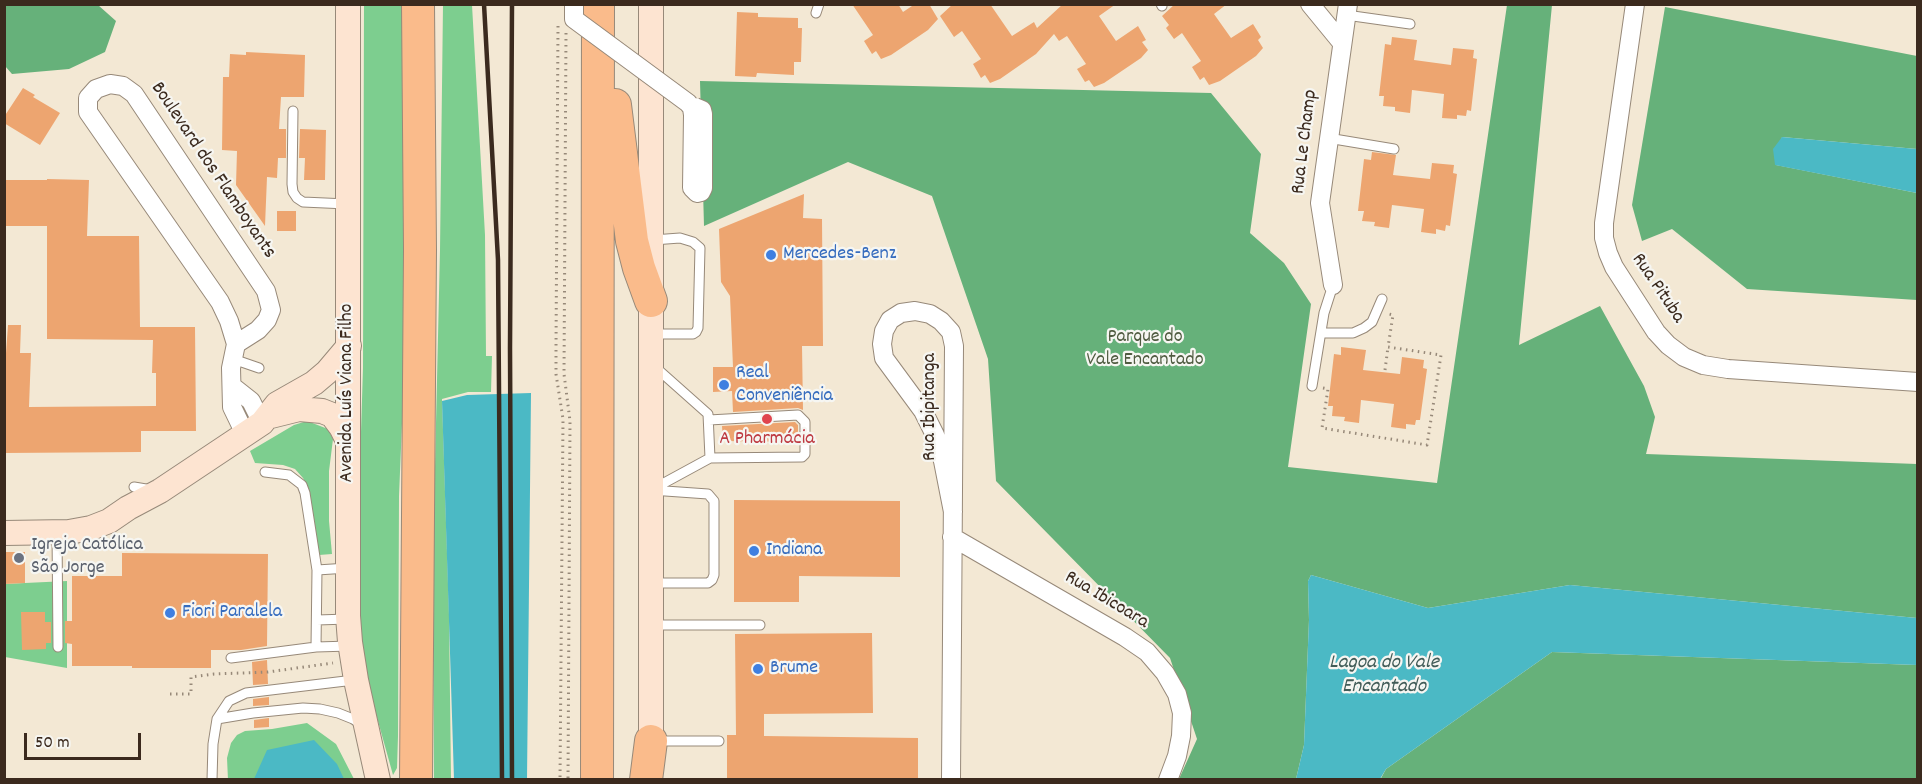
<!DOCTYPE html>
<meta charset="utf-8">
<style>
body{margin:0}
#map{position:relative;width:1922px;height:784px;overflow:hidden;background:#f3e8d4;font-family:Dekko,sans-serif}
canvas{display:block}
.frame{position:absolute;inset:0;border:6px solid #3b2a1e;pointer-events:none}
.scale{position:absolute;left:24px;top:733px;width:117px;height:27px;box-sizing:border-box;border:3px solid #3b2a1e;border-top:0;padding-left:8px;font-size:18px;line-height:21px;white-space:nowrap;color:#3b2a1e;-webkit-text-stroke:4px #f6f6f2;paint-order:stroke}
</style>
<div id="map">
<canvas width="1922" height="784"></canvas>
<div class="frame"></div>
<div class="scale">50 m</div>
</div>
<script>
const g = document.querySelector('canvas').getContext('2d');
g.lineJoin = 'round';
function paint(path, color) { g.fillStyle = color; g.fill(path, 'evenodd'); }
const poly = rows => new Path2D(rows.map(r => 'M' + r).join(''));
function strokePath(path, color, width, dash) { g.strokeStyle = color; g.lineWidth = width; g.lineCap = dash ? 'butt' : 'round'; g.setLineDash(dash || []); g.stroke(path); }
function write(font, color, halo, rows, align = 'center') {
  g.font = font + ' Dekko,sans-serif'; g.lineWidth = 4.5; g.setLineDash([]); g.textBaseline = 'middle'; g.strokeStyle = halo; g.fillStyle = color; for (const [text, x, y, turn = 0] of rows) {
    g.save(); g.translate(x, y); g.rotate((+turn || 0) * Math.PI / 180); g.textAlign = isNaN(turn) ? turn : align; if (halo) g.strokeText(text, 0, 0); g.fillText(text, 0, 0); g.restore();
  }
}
paint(poly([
 [364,5,404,5,405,351,399,496,398,736,397,768,393,775,366,678,360,643,357,560,363,368],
 [443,5,472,5,485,235,486,356,492,356,491,392,468,392,442,399,449,615,451,779,434,780,433,553,440,250],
 [307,421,328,429,333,439,329,471,329,521,332,554,319,555,309,489,303,478,295,469,283,465,255,463,250,451,294,425],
 [67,581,67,668,5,657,4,584],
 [307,723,336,744,354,779,228,780,227,758,231,743,237,735,245,731,272,729]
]), '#7dce8f');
paint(poly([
 [5,4,98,5,116,21,105,52,69,69,12,74,5,66],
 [1507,5,1552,5,1519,345,1600,306,1644,386,1655,417,1646,454,1917,464,1917,618,1570,585,1428,608,1311,575,1308,581,1309,620,1304,745,1296,779,1179,779,1197,739,1170,658,996,481,988,359,932,196,848,162,704,226,700,81,1211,93,1261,154,1250,233,1284,263,1311,304,1288,467,1437,483],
 [1665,7,1917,56,1917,149,1782,137,1776,165,1917,193,1917,300,1747,289,1672,229,1642,241,1632,205],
 [1552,652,1917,665,1917,779,1380,780,1386,769]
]), '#66b17a');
paint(poly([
 [1782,137,1917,149,1917,193,1775,165,1773,149],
 [531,393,527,779,454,779,442,401,467,395],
 [1311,575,1428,608,1570,585,1917,618,1917,665,1552,652,1386,769,1380,779,1296,779,1304,745,1309,620,1308,581],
 [314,740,337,764,344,779,254,779,267,750]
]), '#4bb9c5');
paint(poly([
 [852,4,898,4,903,12,915,4,929,4,938,19,928,30,891,55,881,59,876,51,872,54,864,41,873,35],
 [953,4,990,4,1012,36,1034,22,1037,28,1063,4,1116,4,1099,16,1116,41,1138,26,1146,40,1142,42,1148,50,1141,58,1104,83,1094,87,1089,80,1085,82,1077,69,1086,64,1067,36,1059,41,1054,34,1036,54,1000,79,990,83,985,75,981,78,973,64,981,59,962,31,954,37,940,16],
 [1175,4,1227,4,1214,14,1231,38,1253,24,1261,37,1258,40,1263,48,1256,56,1220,81,1209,85,1204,77,1200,80,1192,67,1201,61,1182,33,1174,39,1166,28,1169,25,1162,16],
 [737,12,758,13,758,17,798,18,798,28,802,28,801,62,794,62,794,75,757,73,756,77,735,76],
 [1392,37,1417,40,1414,60,1451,65,1453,48,1474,50,1473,58,1477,59,1471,111,1467,110,1466,116,1457,115,1457,119,1442,118,1444,94,1412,90,1410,113,1395,111,1395,107,1383,106,1384,96,1379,96,1385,44,1391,45],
 [246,52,305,55,304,97,281,97,279,129,286,129,286,158,278,158,277,178,267,177,265,226,236,185,237,151,222,150,223,77,229,77,230,54,246,55],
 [23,88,35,95,33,97,60,113,40,145,4,123,4,117],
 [300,129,326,130,325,180,304,180,305,158,299,158],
 [1372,152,1396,155,1393,175,1430,179,1432,163,1454,165,1453,173,1457,174,1450,226,1446,225,1445,231,1436,229,1436,234,1421,232,1424,209,1392,205,1389,228,1374,226,1375,222,1362,221,1364,211,1358,211,1364,159,1371,160],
 [47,179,89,180,87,236,139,236,140,327,195,327,196,431,141,431,141,452,4,453,4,353,6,353,8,325,21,325,20,353,31,353,29,407,156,406,156,373,152,373,153,340,47,339,47,226,4,226,4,180,47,180],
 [804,194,803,218,822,219,823,346,802,346,803,410,798,408,733,412,732,391,713,392,713,367,733,367,730,296,721,282,719,229],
 [277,211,296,211,296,231,277,231],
 [1341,347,1366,350,1363,370,1400,374,1402,357,1424,360,1423,368,1427,369,1420,420,1416,420,1415,425,1406,424,1406,429,1391,427,1394,404,1361,400,1359,423,1344,421,1345,417,1332,416,1333,406,1328,406,1334,354,1341,355],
 [795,422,798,425,798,442,723,441,722,426],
 [734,500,900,501,900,577,799,576,799,602,734,602],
 [4,552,25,552,25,583,4,584],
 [122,553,268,554,267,646,241,650,211,650,211,668,132,668,132,666,72,666,72,644,65,643,65,621,72,621,72,576,122,576],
 [21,612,45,612,45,622,51,622,51,643,46,643,46,649,22,650],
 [872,633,873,713,764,714,764,736,918,738,918,780,727,780,727,735,736,735,735,634],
 [267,660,268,684,253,685,252,662],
 [269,697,269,705,253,706,253,699],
 [269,718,269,727,254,728,254,720]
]), '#eda570');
const lane = poly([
 [1161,4,1162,6],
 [816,13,819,4],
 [1346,15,1410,24],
 [293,111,292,184,293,192,297,198,303,202,347,204],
 [1328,138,1394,149],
 [1321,333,1353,333,1364,328,1372,322,1382,299],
 [651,334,693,334,696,332,698,328,700,248,693,242,680,238,653,240],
 [233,359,259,368],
 [1312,386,1324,313,1333,285],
 [709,420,798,415,805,422,805,454,802,457,710,458],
 [134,487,152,490],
 [653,489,710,458,708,414,654,366],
 [651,490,708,494,714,501,714,575,712,580,708,583,651,583],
 [57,532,58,647],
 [317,570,348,568],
 [317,620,348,619],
 [652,625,760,625],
 [316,647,350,646],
 [231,658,316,647,317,570,305,493,302,485,289,475,265,472],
 [217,719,253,713,303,708,320,709,338,713,353,719,361,724],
 [656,741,719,741],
 [212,780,213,744,217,719,229,701,246,693,354,680]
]);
const street = poly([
 [1310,4,1342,43],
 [1635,4,1604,223,1604,238,1608,253,1614,267,1656,332,1668,345,1684,357,1703,365,1728,369,1918,382],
 [1333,285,1320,203,1348,4],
 [236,344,258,330,267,320,271,310,266,291,134,94,123,86,110,84,96,89,88,98,88,112,220,302,229,321,236,344,231,368,232,407,245,434],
 [232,386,251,401,262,423],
 [952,537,1125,637,1147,652,1165,673,1177,694,1182,713,1181,736,1177,756,1168,780],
 [951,780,954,346,951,332,941,321,930,314,915,311,901,313,890,320,884,331,882,344,884,358,923,411,935,435,943,461,953,512]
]);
const secondary = poly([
 [348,4,348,616,350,642,356,680,378,780],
 [271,416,299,409,322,411,332,415,341,427,348,441],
 [4,533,69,532,91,528,109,521,128,508,160,491,262,423,277,404,314,383,327,372,349,346],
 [651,759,651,4]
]);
const highway = poly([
 [615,105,632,241,639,268,651,301],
 [416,780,420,250,418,4],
 [597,780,598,4],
 [646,780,651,741]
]);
strokePath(lane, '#978979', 11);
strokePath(street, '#978979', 20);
strokePath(secondary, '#978979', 26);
strokePath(highway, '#978979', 34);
strokePath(poly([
 [558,26,556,349,556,374,563,419,560,780],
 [566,33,564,374,570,421,568,780],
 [1385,370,1388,347],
 [1323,388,1328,389,1322,428,1427,445,1441,355,1388,347,1393,315,1389,314],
 [170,694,191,694,191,677,214,674,268,672,333,663]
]), '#978979', 3, [1.5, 4.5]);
strokePath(lane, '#fff', 9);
strokePath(street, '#fff', 18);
strokePath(secondary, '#fde4d1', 24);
strokePath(highway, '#fabb8b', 32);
strokePath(poly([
 [484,4,498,260,502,780],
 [512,780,510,348,512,4]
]), '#3b2a1e', 4.5);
const streetBridge = poly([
 [574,4,574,19,688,103,692,108,693,115,692,188,697,193,701,192,703,188,703,114,702,110,695,107]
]);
strokePath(streetBridge, '#978979', 20, []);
strokePath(streetBridge, '#fff', 18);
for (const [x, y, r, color] of [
 [771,255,6,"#3f7fe0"],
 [724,385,6,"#3f7fe0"],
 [767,419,6,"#e0444e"],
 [754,551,6,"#3f7fe0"],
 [19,558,6,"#6b7280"],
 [170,613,6,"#3f7fe0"],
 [758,669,6,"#3f7fe0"]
]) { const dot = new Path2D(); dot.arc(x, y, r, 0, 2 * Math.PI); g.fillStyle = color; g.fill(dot); strokePath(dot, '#f6f6f2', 2); }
write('20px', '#3b2a1e', '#f6f6f2', [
 ["Rua Le Champ",1306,142,-83],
 ["Boulevard dos Flamboyants",212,171,56],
 ["Rua Pituba",1657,289,56],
 ["Avenida Luís Viana Filho",348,393,-90],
 ["Rua Ibipitanga",931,407,-90],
 ["Rua Ibicoara",1106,601,31]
]);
write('20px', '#366cbe', '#f6f6f2', [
 ["Mercedes-Benz",783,255],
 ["Real",736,374],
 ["Conveniência",736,397],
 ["Indiana",766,551],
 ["Fiori Paralela",182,613],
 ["Brume",770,669]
], 'left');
write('20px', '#4f5b40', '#f6f6f2', [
 ["Parque do",1145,338],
 ["Vale Encantado",1145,361]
]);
write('20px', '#be3a42', '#f6f6f2', [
 ["A Pharmácia",767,440]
]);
write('20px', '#5b616d', '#f6f6f2', [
 ["Igreja Católica",31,546],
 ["São Jorge",31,569]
], 'left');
write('italic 21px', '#415c58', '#f6f6f2', [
 ["Lagoa do Vale",1384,664],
 ["Encantado",1384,688]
]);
</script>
